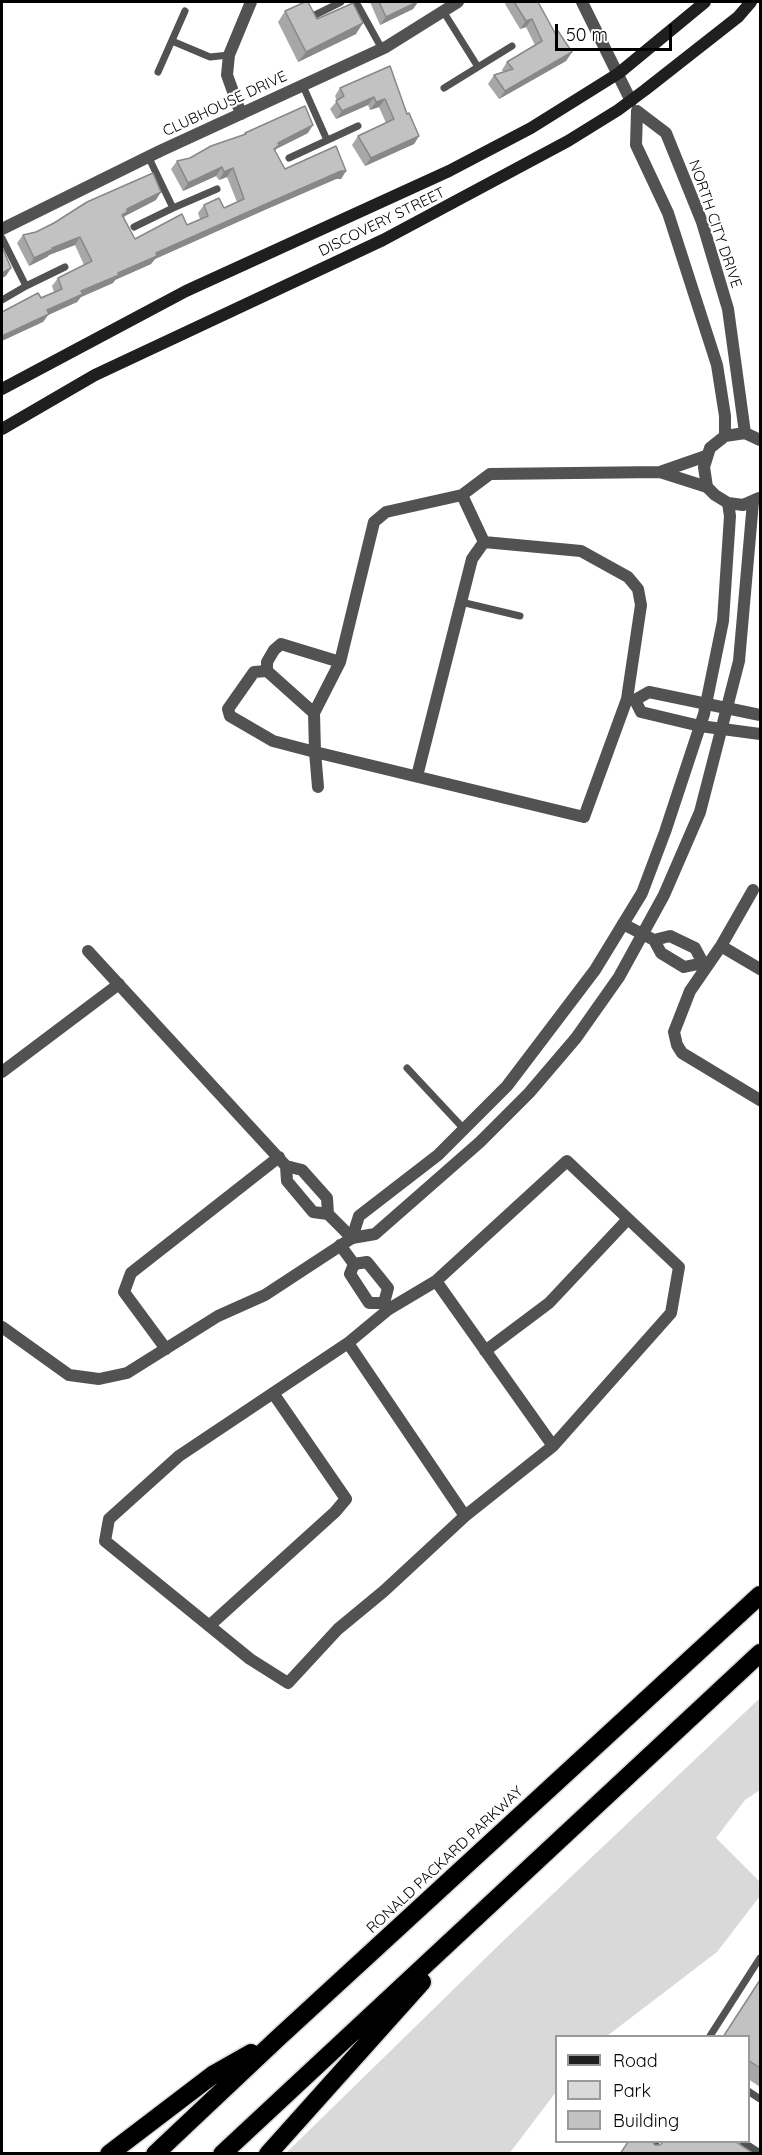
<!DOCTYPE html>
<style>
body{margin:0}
#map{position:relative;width:762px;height:2155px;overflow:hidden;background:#fff;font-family:Quicksand,sans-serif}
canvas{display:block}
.frame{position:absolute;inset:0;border:3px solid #000;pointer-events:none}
.legend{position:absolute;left:555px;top:2035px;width:195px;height:108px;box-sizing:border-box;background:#fff;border:2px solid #999;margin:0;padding:8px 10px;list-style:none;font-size:18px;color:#000}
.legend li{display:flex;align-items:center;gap:12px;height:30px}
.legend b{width:30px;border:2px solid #999}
.scale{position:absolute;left:555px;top:24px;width:117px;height:27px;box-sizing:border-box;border:3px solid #000;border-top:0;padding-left:8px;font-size:18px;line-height:21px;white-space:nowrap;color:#000;-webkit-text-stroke:4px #fff;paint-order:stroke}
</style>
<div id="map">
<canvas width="762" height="2155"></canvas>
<div class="frame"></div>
<ul class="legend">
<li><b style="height:8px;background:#1f1f1f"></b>Road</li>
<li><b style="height:16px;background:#d9d9d9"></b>Park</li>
<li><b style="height:16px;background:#c2c2c2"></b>Building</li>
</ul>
<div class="scale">50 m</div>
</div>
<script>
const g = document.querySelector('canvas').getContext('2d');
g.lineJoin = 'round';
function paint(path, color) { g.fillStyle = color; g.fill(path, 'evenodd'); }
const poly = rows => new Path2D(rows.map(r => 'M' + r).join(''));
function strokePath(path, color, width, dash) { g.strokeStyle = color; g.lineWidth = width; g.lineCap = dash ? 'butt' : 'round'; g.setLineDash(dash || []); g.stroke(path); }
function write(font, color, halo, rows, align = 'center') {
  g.font = font + ' Quicksand,sans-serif'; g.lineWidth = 4.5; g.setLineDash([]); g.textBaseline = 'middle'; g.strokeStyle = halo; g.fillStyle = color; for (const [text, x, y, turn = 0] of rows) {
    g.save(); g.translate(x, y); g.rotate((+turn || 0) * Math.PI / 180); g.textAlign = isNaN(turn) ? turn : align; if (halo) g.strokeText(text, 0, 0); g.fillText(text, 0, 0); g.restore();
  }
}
paint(poly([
 [760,1698,760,1790,745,1800,716,1838,760,1882,760,1896,717,1952,607,2036,556,2036,556,2092,512,2150,508,2154,286,2153,501,1943]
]), '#d9d9d9');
const motorway = poly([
 [109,2154,214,2074,251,2053],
 [155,2154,277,2039,760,1595],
 [222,2154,760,1653],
 [268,2154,422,1982]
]);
strokePath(motorway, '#dbdbdb', 21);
strokePath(poly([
 [356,2,382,49],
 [443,11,478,67,444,88],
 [315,15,341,2],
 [172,41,210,57,229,55],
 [478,67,512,46],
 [158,72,185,11],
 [303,86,327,140],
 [148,156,173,208,217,189],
 [289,158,358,126],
 [134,227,173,208],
 [2,238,26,286,65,267],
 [2,300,26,286],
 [461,602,520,616],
 [407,1068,464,1129],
 [710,2036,760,1958],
 [748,2091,760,2099],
 [743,2142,760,2153],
 [648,2154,656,2142]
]), '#525252', 7);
strokePath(poly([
 [241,114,227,75,229,55,251,2],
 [2,229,160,151,386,47,458,2],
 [706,456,660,472,707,487],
 [462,495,484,542],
 [267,671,267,662,274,650,281,644,340,662,374,522,386,512,462,495,490,474,660,472],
 [635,700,641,712,700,726,760,734],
 [314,713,340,662],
 [417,776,472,559,484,542,581,551,628,577,638,589,641,605,627,699],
 [318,787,315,752,314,713,267,671,254,672,228,709,230,716,273,741,315,752,584,817,627,699,635,700,649,692,760,715],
 [623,924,654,940,661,953,684,967,703,963],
 [654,940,670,936,695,948,703,963,708,965],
 [721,946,753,890],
 [760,969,721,946,690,991,674,1032,677,1045,682,1053,760,1100],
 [2,1072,119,984],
 [286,1166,287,1181,313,1212,328,1214],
 [340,1245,354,1264],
 [354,1264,350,1274,369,1303,384,1303],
 [436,1281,567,1161,679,1267,671,1313,553,1446],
 [389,1309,436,1281,553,1446,465,1516],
 [2,1327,69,1375,99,1379,127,1373,218,1316,265,1295,352,1238,328,1214,327,1198,302,1170,286,1166,88,951],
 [348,1343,179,1456,109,1519,105,1541,250,1659,288,1683,338,1629,384,1591,465,1516,348,1343,389,1309,384,1303,388,1288,367,1262,354,1264],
 [166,1349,124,1292,131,1273,279,1157],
 [485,1351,549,1303,628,1219],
 [209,1626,335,1512,346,1499,273,1393]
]), '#525252', 12);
strokePath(poly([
 [582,2,631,101],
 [637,111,666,133,702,222,728,309,745,433],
 [637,111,636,145,668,213,717,365,725,416,725,436],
 [759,498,743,505,728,503,715,495,707,487,704,467,710,448,725,436,745,433,760,440],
 [728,503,730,516,723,621,704,714,665,832,642,893,595,970,507,1086,438,1155,359,1216,352,1238,375,1234,480,1142,529,1093,576,1038,619,977,664,895,700,812,739,661,753,502]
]), '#525252', 12);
strokePath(poly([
 [2,389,186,291,449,171,531,128,619,73,705,2],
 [2,429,95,375,383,240,568,141,618,110,645,90,738,17,751,2]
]), '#1f1f1f', 12);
strokePath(motorway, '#000', 18);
paint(poly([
 [370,2,418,2,413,9,380,25],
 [507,2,538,2,555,33,572,52,566,61,499,99,488,84,494,75,503,72,502,70,507,62,535,45,526,27,520,29,505,4],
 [285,11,317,19,356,34,298,62,278,22],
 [390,66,407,114,419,136,414,144,365,166,352,145,358,136,386,123,379,107,370,110,368,105,336,119,330,109,337,101,335,96,340,88],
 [245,133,308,133,276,149,275,151,285,169,346,171,341,179,336,179,260,212,155,259,151,264,115,280,113,283,81,297,77,302,48,315,43,322,2,312,54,292,52,286,58,278,84,265,75,245,49,255,47,257,29,266,17,243,23,235,156,200,125,216,124,217,135,239,187,225,200,219,198,213,204,205,224,208,237,202,227,177,219,180,216,176,183,191,171,169,177,161,190,158,243,135],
 [760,1979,760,2087,748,2079,748,2037]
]), '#a7a7a7');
paint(poly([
 [417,2,418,2,413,9,380,25,386,17],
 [532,19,526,27,520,29,526,21],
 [363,23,356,34,298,62,306,52],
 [572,52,566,61,499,99,505,91],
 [374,97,368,105,336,119,342,111],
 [385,99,379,107,370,110,376,102],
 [313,125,308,133,276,149,273,153,268,157,278,143],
 [419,136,414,144,365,166,371,158],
 [222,167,216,176,183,191,188,183],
 [233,168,227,177,219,180,224,172],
 [341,171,346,171,341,179,336,179,260,212,155,259,151,264,115,280,113,283,81,297,77,302,48,315,43,322,2,341,2,336,47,310,156,253,266,204],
 [161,192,156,200,125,216,122,220,117,223,127,209],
 [80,237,75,245,49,255,47,257,29,266,34,258,52,248],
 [11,268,6,276,2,278,2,273]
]), '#888');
const building = poly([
 [305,2,308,2,317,19,353,3,363,23,306,52,285,11,305,2],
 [379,2,417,2,386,17,379,2],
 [514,2,538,2,555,33,558,31,572,52,505,91,494,75,513,69,507,62,542,41,532,19,526,21,514,2],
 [390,66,407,114,409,113,419,136,371,158,358,136,394,119,385,99,376,102,374,97,342,111,336,101,344,96,340,88,390,66],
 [305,106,313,125,278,143,279,145,274,149,285,169,336,146,346,171,341,171,266,204,156,253,157,256,118,273,119,275,81,291,83,294,47,310,49,314,2,336,2,311,2,312,38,293,41,298,62,289,58,278,92,261,80,237,52,248,53,249,34,258,23,235,36,232,54,223,87,202,153,173,161,192,127,209,127,212,122,215,135,239,182,214,187,225,208,216,204,205,219,198,224,208,244,199,233,168,224,172,222,167,188,183,177,161,190,158,211,146,246,134,245,133,305,106],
 [3,249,11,268,2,273,2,250,3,249],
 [760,1980,760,2068,748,2060,748,2037,723,2037,760,1980],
 [628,2142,653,2142,655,2145,660,2145,663,2142,736,2142,754,2154,620,2154,628,2142]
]);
paint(building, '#c2c2c2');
strokePath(building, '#888', 1.5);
write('15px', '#000', '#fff', [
 ["CLUBHOUSE DRIVE",225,104,-25],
 ["DISCOVERY STREET",382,222,-26],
 ["NORTH CITY DRIVE",715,224,71],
 ["RONALD PACKARD PARKWAY",445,1860,-43]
]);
</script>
